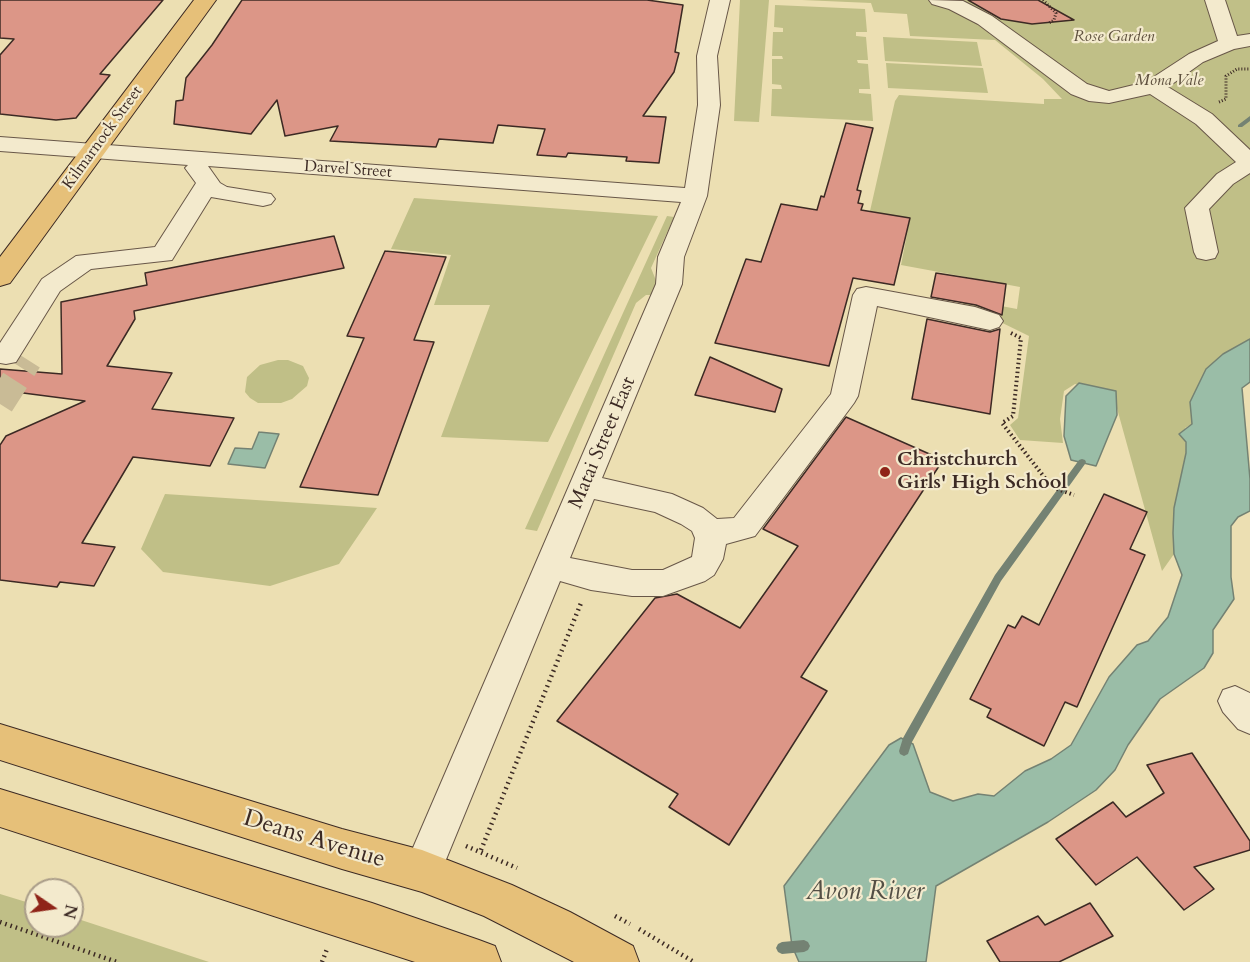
<!DOCTYPE html>
<style>
body{margin:0}
#map{position:relative;width:1250px;height:962px;overflow:hidden;background:#ecdfb2;font-family:Cardo,serif}
canvas{display:block}
.north{position:absolute;left:24px;top:878px;width:60px;height:60px;box-sizing:border-box;background:#f3eacd;border:2px solid #aa9d89;border-radius:50%;rotate:103deg;font-size:16px;font-weight:700;line-height:24px;text-align:center;color:#3c2a24}
.north::after{content:'';display:block;margin:auto;width:21px;height:27px;background:#8f2418;clip-path:polygon(50% 0,100% 100%,50% 72%,0 100%)}
</style>
<div id="map">
<canvas width="1250" height="962"></canvas>
<div class="north">N</div>
</div>
<script>
const g = document.querySelector('canvas').getContext('2d');
g.lineJoin = 'round';
function paint(path, color) { g.fillStyle = color; g.fill(path, 'evenodd'); }
const poly = rows => new Path2D(rows.map(r => 'M' + r).join(''));
function strokePath(path, color, width, dash) { g.strokeStyle = color; g.lineWidth = width; g.lineCap = dash ? 'butt' : 'round'; g.setLineDash(dash || []); g.stroke(path); }
function write(font, color, halo, rows, align = 'center') {
  g.font = font + ' Cardo,serif'; g.lineWidth = 4.5; g.setLineDash([]); g.textBaseline = 'middle'; g.strokeStyle = halo; g.fillStyle = color; for (const [text, x, y, turn = 0] of rows) {
    g.save(); g.translate(x, y); g.rotate((+turn || 0) * Math.PI / 180); g.textAlign = isNaN(turn) ? turn : align; if (halo) g.strokeText(text, 0, 0); g.fillText(text, 0, 0); g.restore();
  }
}
paint(poly([
 [740,0,769,0,759,122,734,121],
 [802,0,1250,0,1250,339,1241,345,1192,409,1192,424,1185,428,1186,453,1174,508,1174,554,1162,571,1113,394,1075,384,1064,391,1060,419,1063,443,1020,440,1010,425,1018,418,1029,336,978,311,962,308,964,299,1017,309,1020,287,901,265,910,219,870,211,895,101,899,95,1044,104,1044,99,1062,99,1043,79,995,40,910,36,907,14,874,12,871,3],
 [775,5,865,9,867,32,856,32,856,36,866,37,868,60,857,60,858,63,868,64,870,89,859,89,859,93,871,94,873,121,771,116,772,89,782,89,781,85,772,84,772,59,783,59,782,56,772,56,773,32,783,32,783,28,774,27],
 [883,37,977,42,982,66,885,61],
 [886,63,983,68,988,93,888,88],
 [414,198,658,216,548,442,441,437,490,305,434,305,451,255,391,249],
 [667,216,674,217,651,268,657,283,653,295,646,295,636,303,537,531,525,529],
 [278,360,288,360,303,366,309,378,307,386,292,399,281,403,258,403,250,398,245,392,247,377,260,365],
 [165,494,377,508,339,564,270,586,163,572,141,549],
 [0,894,36,905,36,926,72,926,72,917,209,962,0,962]
]), '#c0bf87');
const water = poly([
 [1250,339,1250,382,1242,388,1250,479,1250,511,1238,517,1231,526,1231,577,1234,599,1213,630,1213,653,1204,668,1160,699,1128,745,1115,770,1096,790,1048,822,936,886,926,962,799,962,792,946,784,886,889,745,901,738,913,744,930,792,953,801,978,794,994,796,1025,771,1051,759,1071,745,1109,677,1137,645,1148,641,1168,617,1182,575,1174,554,1173,533,1174,508,1186,453,1186,442,1179,434,1192,424,1190,402,1206,369,1223,354,1250,339],
 [1079,383,1116,391,1117,415,1096,466,1071,460,1064,436,1066,396,1079,383],
 [259,432,279,434,265,468,228,464,235,448,252,449,259,432]
]);
paint(water, '#9abda7');
strokePath(water, '#748273', 1.5);
paint(poly([
 [1250,116,1250,121,1242,127,1238,127,1238,125,1250,116],
 [1082,459,1085,460,1086,462,1085,464,1001,581,912,742,908,754,904,756,900,754,899,751,903,738,995,575,1079,460,1082,459],
 [804,940,808,942,810,946,808,950,804,952,782,954,778,952,776,948,778,944,782,942,804,940]
]), '#748273');
const building = poly([
 [0,0,163,0,100,74,110,75,76,118,56,120,0,114,0,55,14,39,0,38,0,0],
 [242,0,647,0,683,5,675,52,679,53,674,72,643,116,666,117,659,163,626,161,627,157,568,153,566,157,537,155,545,129,498,125,493,143,439,139,436,147,330,141,338,126,285,136,277,100,251,134,174,124,176,101,183,100,186,78,212,45,242,0],
 [968,0,1038,0,1074,20,1032,24,1001,19,968,0],
 [846,123,873,128,857,190,861,191,858,203,863,204,861,210,910,218,894,285,853,278,829,366,715,343,746,259,761,262,781,204,817,210,821,196,824,197,846,123],
 [334,236,344,268,134,311,135,319,107,366,172,373,152,409,234,418,210,466,133,457,82,543,115,547,94,586,60,582,57,587,0,580,0,445,6,436,85,401,0,390,0,369,62,374,61,302,147,285,145,273,334,236],
 [385,251,446,257,414,340,434,342,378,495,300,487,364,338,347,336,385,251],
 [936,273,1006,284,1002,315,976,305,931,297,936,273],
 [927,319,990,332,1000,329,990,414,912,399,927,319],
 [710,357,782,389,775,412,695,395,710,357],
 [846,417,943,460,801,677,827,691,729,845,669,807,678,794,557,721,655,598,677,594,740,628,798,546,763,529,846,417],
 [1104,494,1147,512,1130,549,1145,555,1077,707,1065,702,1044,746,987,717,991,709,970,699,1008,625,1015,628,1022,616,1039,625,1104,494],
 [1192,753,1250,841,1250,850,1194,867,1214,889,1184,910,1137,857,1096,885,1056,839,1113,802,1126,817,1164,793,1147,765,1192,753],
 [1090,903,1113,936,1059,962,1000,962,987,941,1038,916,1045,925,1090,903]
]);
paint(building, '#dc9687');
strokePath(building, '#3c2a24', 1.5);
strokePath(poly([
 [0,404,28,360]
]), '#c9bb96', 28, [28, 14]);
const minor = poly([
 [710,0,730,0,717,56,720,105,707,196,684,257,682,284,602,478,672,494,703,508,717,519,734,518,831,394,853,295,857,289,866,287,975,307,999,315,1003,321,999,327,990,330,877,306,858,396,854,403,755,536,726,544,723,559,714,575,705,581,663,596,632,596,591,590,560,581,436,884,422,890,408,884,403,871,656,284,658,257,681,202,208,166,220,183,227,187,271,194,275,199,271,204,263,206,211,197,172,260,91,269,60,291,16,362,6,364,0,363,0,343,42,279,76,256,155,247,196,183,185,168,188,165,0,151,0,137,685,188,698,105,697,56,710,0],
 [594,499,655,512,681,524,692,531,695,538,692,557,663,570,632,570,570,558,594,499],
 [929,0,963,1,992,16,1087,84,1109,91,1146,82,1189,54,1218,41,1205,0,1225,0,1237,36,1250,34,1250,46,1234,49,1203,62,1168,87,1212,114,1250,150,1250,173,1233,184,1209,209,1218,252,1215,258,1206,260,1197,258,1194,252,1185,208,1217,174,1236,162,1196,124,1150,94,1109,103,1089,101,1071,94,978,24,949,9,932,4,929,0],
 [1235,686,1250,693,1250,734,1238,729,1223,712,1218,701,1223,690,1235,686]
]);
const major = poly([
 [194,0,216,0,10,283,0,286,0,257,194,0],
 [0,724,342,829,422,850,512,885,570,912,633,946,639,962,574,962,484,916,422,892,342,869,0,760,0,724],
 [0,789,372,903,479,940,495,946,501,962,415,962,0,827,0,789]
]);
strokePath(minor, '#685748', 2);
strokePath(major, '#3c2a24', 2);
strokePath(poly([
 [1043,0,1056,13,1054,20,1049,23],
 [1219,102,1226,99,1226,76,1237,69,1250,69]
]), '#3c2a24', 3, [1, 2]);
strokePath(poly([
 [1011,333,1021,338,1013,416,1002,423,1052,487,1074,495]
]), '#3c2a24', 4, [1.5, 3]);
strokePath(poly([
 [466,846,517,868],
 [481,850,581,603],
 [615,916,630,924],
 [0,922,117,962],
 [639,929,694,962],
 [322,962,327,949]
]), '#3c2a24', 4.5, [1.5, 4]);
paint(minor, '#f3eacd');
paint(major, '#e6c079');
for (const [x, y, r, color] of [
 [885,472,6,"#8f2418"]
]) { const dot = new Path2D(); dot.arc(x, y, r, 0, 2 * Math.PI); g.fillStyle = color; g.fill(dot); strokePath(dot, '#f3eacd', 2); }
write('italic 16px', '#5d4f3d', '#f3eacd', [
 ["Rose Garden",1114,37],
 ["Mona Vale",1169,81]
]);
write('16px', '#3c2a24', '#f3eacd', [
 ["Kilmarnock Street",103,138,-54],
 ["Darvel Street",348,170,4]
]);
write('20px', '#3c2a24', '#f3eacd', [
 ["Matai Street East",603,443,-67]
]);
write('bold 20px', '#3c2a24', '#f3eacd', [
 ["Christchurch",897,460],
 ["Girls' High School",897,483]
], 'left');
write('24px', '#3c2a24', '#f3eacd', [
 ["Deans Avenue",314,840,17]
]);
write('italic 26px', '#544f45', '#f3eacd', [
 ["Avon River",865,893]
]);
</script>
